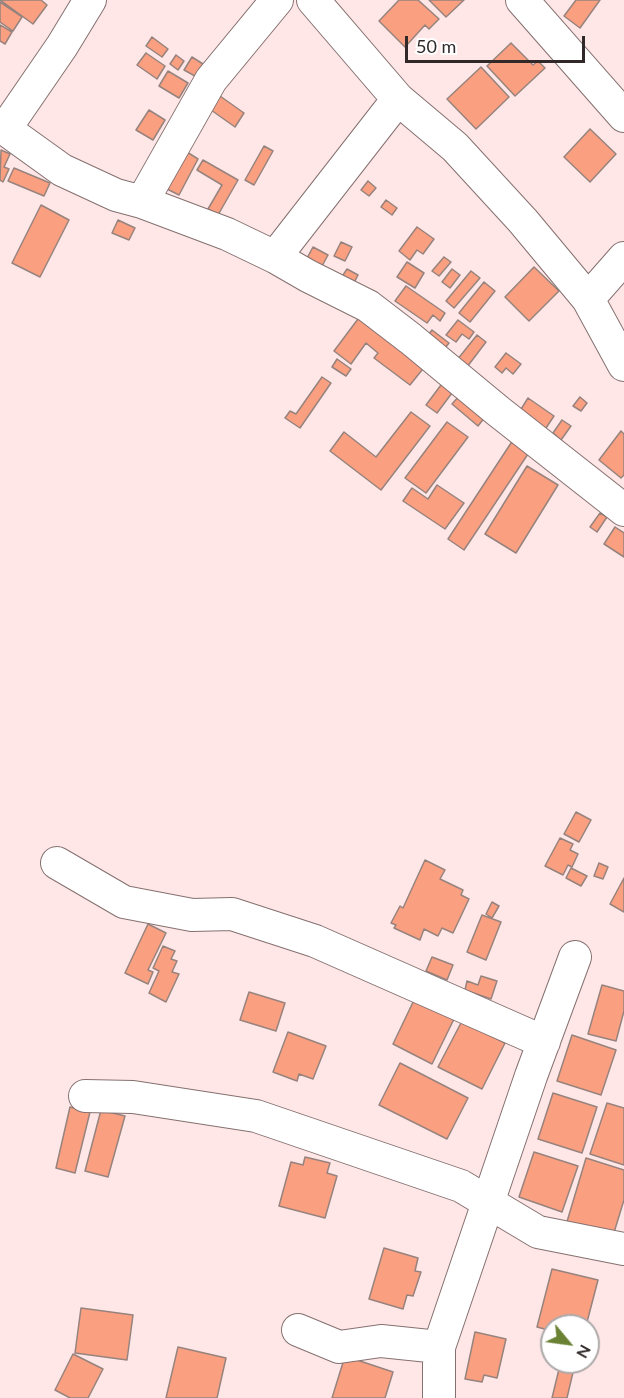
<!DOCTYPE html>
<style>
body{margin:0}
#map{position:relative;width:624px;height:1398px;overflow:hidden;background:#ffe7e7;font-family:Lato,sans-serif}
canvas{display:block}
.north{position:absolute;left:540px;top:1314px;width:60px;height:60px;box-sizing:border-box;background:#fff;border:2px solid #ada9a9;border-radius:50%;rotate:119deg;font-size:16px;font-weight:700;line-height:24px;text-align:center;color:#312929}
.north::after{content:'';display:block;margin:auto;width:21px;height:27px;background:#6b8234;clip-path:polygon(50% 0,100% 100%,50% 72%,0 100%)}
.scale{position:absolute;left:405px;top:36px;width:180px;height:27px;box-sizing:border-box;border:3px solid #312929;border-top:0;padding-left:8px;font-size:18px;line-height:21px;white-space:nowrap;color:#312929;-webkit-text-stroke:4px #fff;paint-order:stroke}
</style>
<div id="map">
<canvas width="624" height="1398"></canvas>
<div class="north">N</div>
<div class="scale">50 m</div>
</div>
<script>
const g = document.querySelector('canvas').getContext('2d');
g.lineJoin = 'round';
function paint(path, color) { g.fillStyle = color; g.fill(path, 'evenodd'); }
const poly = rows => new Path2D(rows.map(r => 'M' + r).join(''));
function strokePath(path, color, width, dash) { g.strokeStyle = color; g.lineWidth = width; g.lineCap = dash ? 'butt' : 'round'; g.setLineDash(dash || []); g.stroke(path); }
const building = poly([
 [0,0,41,0,47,5,33,24,0,0],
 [399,0,418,0,439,19,429,29,425,25,405,47,379,21,399,0],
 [429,0,464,0,446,17,429,0],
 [576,0,600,0,580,28,564,16,576,0],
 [0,2,22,17,13,31,0,22,0,2],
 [0,25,12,32,5,44,0,41,0,25],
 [152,37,168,49,162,57,146,46,152,37],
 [511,43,533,65,538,61,545,68,515,96,487,66,511,43],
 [146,53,165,66,157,79,137,65,146,53],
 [176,55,184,61,178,70,170,64,176,55],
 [192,57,203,64,195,76,184,70,192,57],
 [481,67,509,97,476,129,447,99,481,67],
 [168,71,188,83,179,98,159,86,168,71],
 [220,96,244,113,235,127,211,110,220,96],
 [149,110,165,120,153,140,136,130,149,110],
 [590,129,616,154,590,182,564,157,590,129],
 [264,146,273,151,254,185,245,180,264,146],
 [1,150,10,154,4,167,9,169,3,182,0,180,1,150],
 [187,152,198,159,179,195,167,189,187,152],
 [203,160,238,180,218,215,208,209,222,185,197,170,203,160],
 [14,168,50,183,44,196,8,181,14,168],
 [368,181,376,188,369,196,361,190,368,181],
 [386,200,397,208,392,215,381,207,386,200],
 [41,205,69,220,40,277,12,263,41,205],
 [118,220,135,228,129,240,112,233,118,220],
 [417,227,434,239,423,254,417,250,410,260,399,251,417,227],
 [341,242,352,247,345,261,334,256,341,242],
 [313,247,328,255,321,268,306,260,313,247],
 [444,257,451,262,439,276,432,271,444,257],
 [407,262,424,273,415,288,397,277,407,262],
 [534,267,559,291,529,321,505,297,534,267],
 [347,269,358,275,353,285,341,278,347,269],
 [452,269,460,275,450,288,442,282,452,269],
 [471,271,480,278,454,308,446,301,471,271],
 [484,282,495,291,470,322,459,313,484,282],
 [406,286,445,313,440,321,433,315,427,323,395,301,406,286],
 [361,315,426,365,410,385,374,358,378,353,366,343,351,364,334,351,361,315],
 [458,320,474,332,469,339,462,334,456,342,446,335,458,320],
 [432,330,449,343,442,352,425,339,432,330],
 [477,335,486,342,467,367,457,360,477,335],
 [506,353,521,364,513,374,506,368,502,373,495,367,506,353],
 [337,359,351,369,346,376,332,367,337,359],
 [322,377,331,383,300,428,285,418,290,411,296,414,322,377],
 [444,381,455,389,437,413,426,405,444,381],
 [460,395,485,417,478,426,452,404,460,395],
 [580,397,587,403,581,411,573,406,580,397],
 [528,398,554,416,544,431,518,414,528,398],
 [411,412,430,426,381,490,330,451,344,432,376,457,411,412],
 [562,420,571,426,561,440,553,433,562,420],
 [447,422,468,437,426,493,405,478,447,422],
 [621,431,624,434,624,475,621,478,599,460,621,431],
 [513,440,530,451,464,550,448,539,513,440],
 [527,466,558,485,516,553,485,534,527,466],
 [437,485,464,503,445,529,403,501,412,488,428,499,437,485],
 [600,513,607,517,597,532,590,527,600,513],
 [615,527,624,533,624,557,604,544,615,527],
 [576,812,591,820,579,842,564,834,576,812],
 [560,838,573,844,570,850,578,854,572,867,568,865,563,875,545,866,560,838],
 [425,860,445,870,440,879,463,890,461,895,469,899,453,933,442,928,438,936,424,929,420,940,394,928,396,925,391,923,400,906,403,908,425,860],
 [599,863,608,867,603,879,594,876,599,863],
 [571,868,587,876,581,886,566,878,571,868],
 [624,878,624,912,610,904,624,878],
 [492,902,499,906,492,918,486,914,492,902],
 [482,915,501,922,486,960,467,952,482,915],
 [148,924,166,933,148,970,153,972,148,984,125,973,148,924],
 [163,946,175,951,171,959,177,961,172,972,179,974,166,1002,149,993,159,971,153,968,163,946],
 [432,957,453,965,447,980,426,971,432,957],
 [481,976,497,981,491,999,465,990,467,981,478,985,481,976],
 [602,985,624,991,624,1011,616,1041,588,1034,602,985],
 [249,992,285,1003,276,1031,240,1020,249,992],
 [415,998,455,1017,432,1064,393,1044,415,998],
 [462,1021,505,1043,482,1089,438,1067,462,1021],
 [288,1032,326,1046,313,1079,299,1074,297,1081,273,1072,288,1032],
 [572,1035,616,1050,601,1095,557,1081,572,1035],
 [400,1063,468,1098,447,1139,379,1105,400,1063],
 [553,1093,597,1107,582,1153,538,1139,553,1093],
 [607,1103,624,1108,624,1165,590,1154,607,1103],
 [70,1107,90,1112,75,1173,56,1168,70,1107],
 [101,1110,125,1116,108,1177,85,1171,101,1110],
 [534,1152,578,1166,562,1212,519,1197,534,1152],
 [305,1157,330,1163,327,1173,337,1176,325,1218,279,1206,291,1162,303,1165,305,1157],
 [586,1158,624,1170,624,1200,612,1239,566,1225,586,1158],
 [384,1248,418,1258,415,1271,421,1272,413,1296,407,1295,403,1309,369,1299,384,1248],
 [552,1269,598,1280,586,1326,552,1326,552,1331,537,1327,552,1269],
 [81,1308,133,1315,127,1360,75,1353,81,1308],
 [475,1332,506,1339,497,1378,484,1375,482,1382,465,1379,475,1332],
 [178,1347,226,1358,217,1398,166,1398,178,1347],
 [73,1354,103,1369,88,1398,70,1398,55,1390,73,1354],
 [345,1356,393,1372,385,1398,332,1398,345,1356],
 [560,1365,574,1368,567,1398,552,1398,560,1365]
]);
paint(building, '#fb9f81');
strokePath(building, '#97837d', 1.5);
const minor = poly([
 [90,0,62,46,5,129,62,170,116,195,142,202,227,234,275,257,308,276,368,306,411,339,498,411,624,510],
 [313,0,398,99,455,147,523,221,588,299,624,365],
 [522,0,624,116],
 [142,202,211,80,277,0],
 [275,257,398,99],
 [588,299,624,258],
 [57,863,124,902,192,915,232,914,315,941,544,1042],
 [85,1096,133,1097,256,1116,461,1186,538,1232,624,1249],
 [298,1330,339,1347,381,1341,439,1347],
 [439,1398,439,1347,531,1076,575,957]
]);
strokePath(minor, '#857070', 34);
strokePath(minor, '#fff', 32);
</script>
